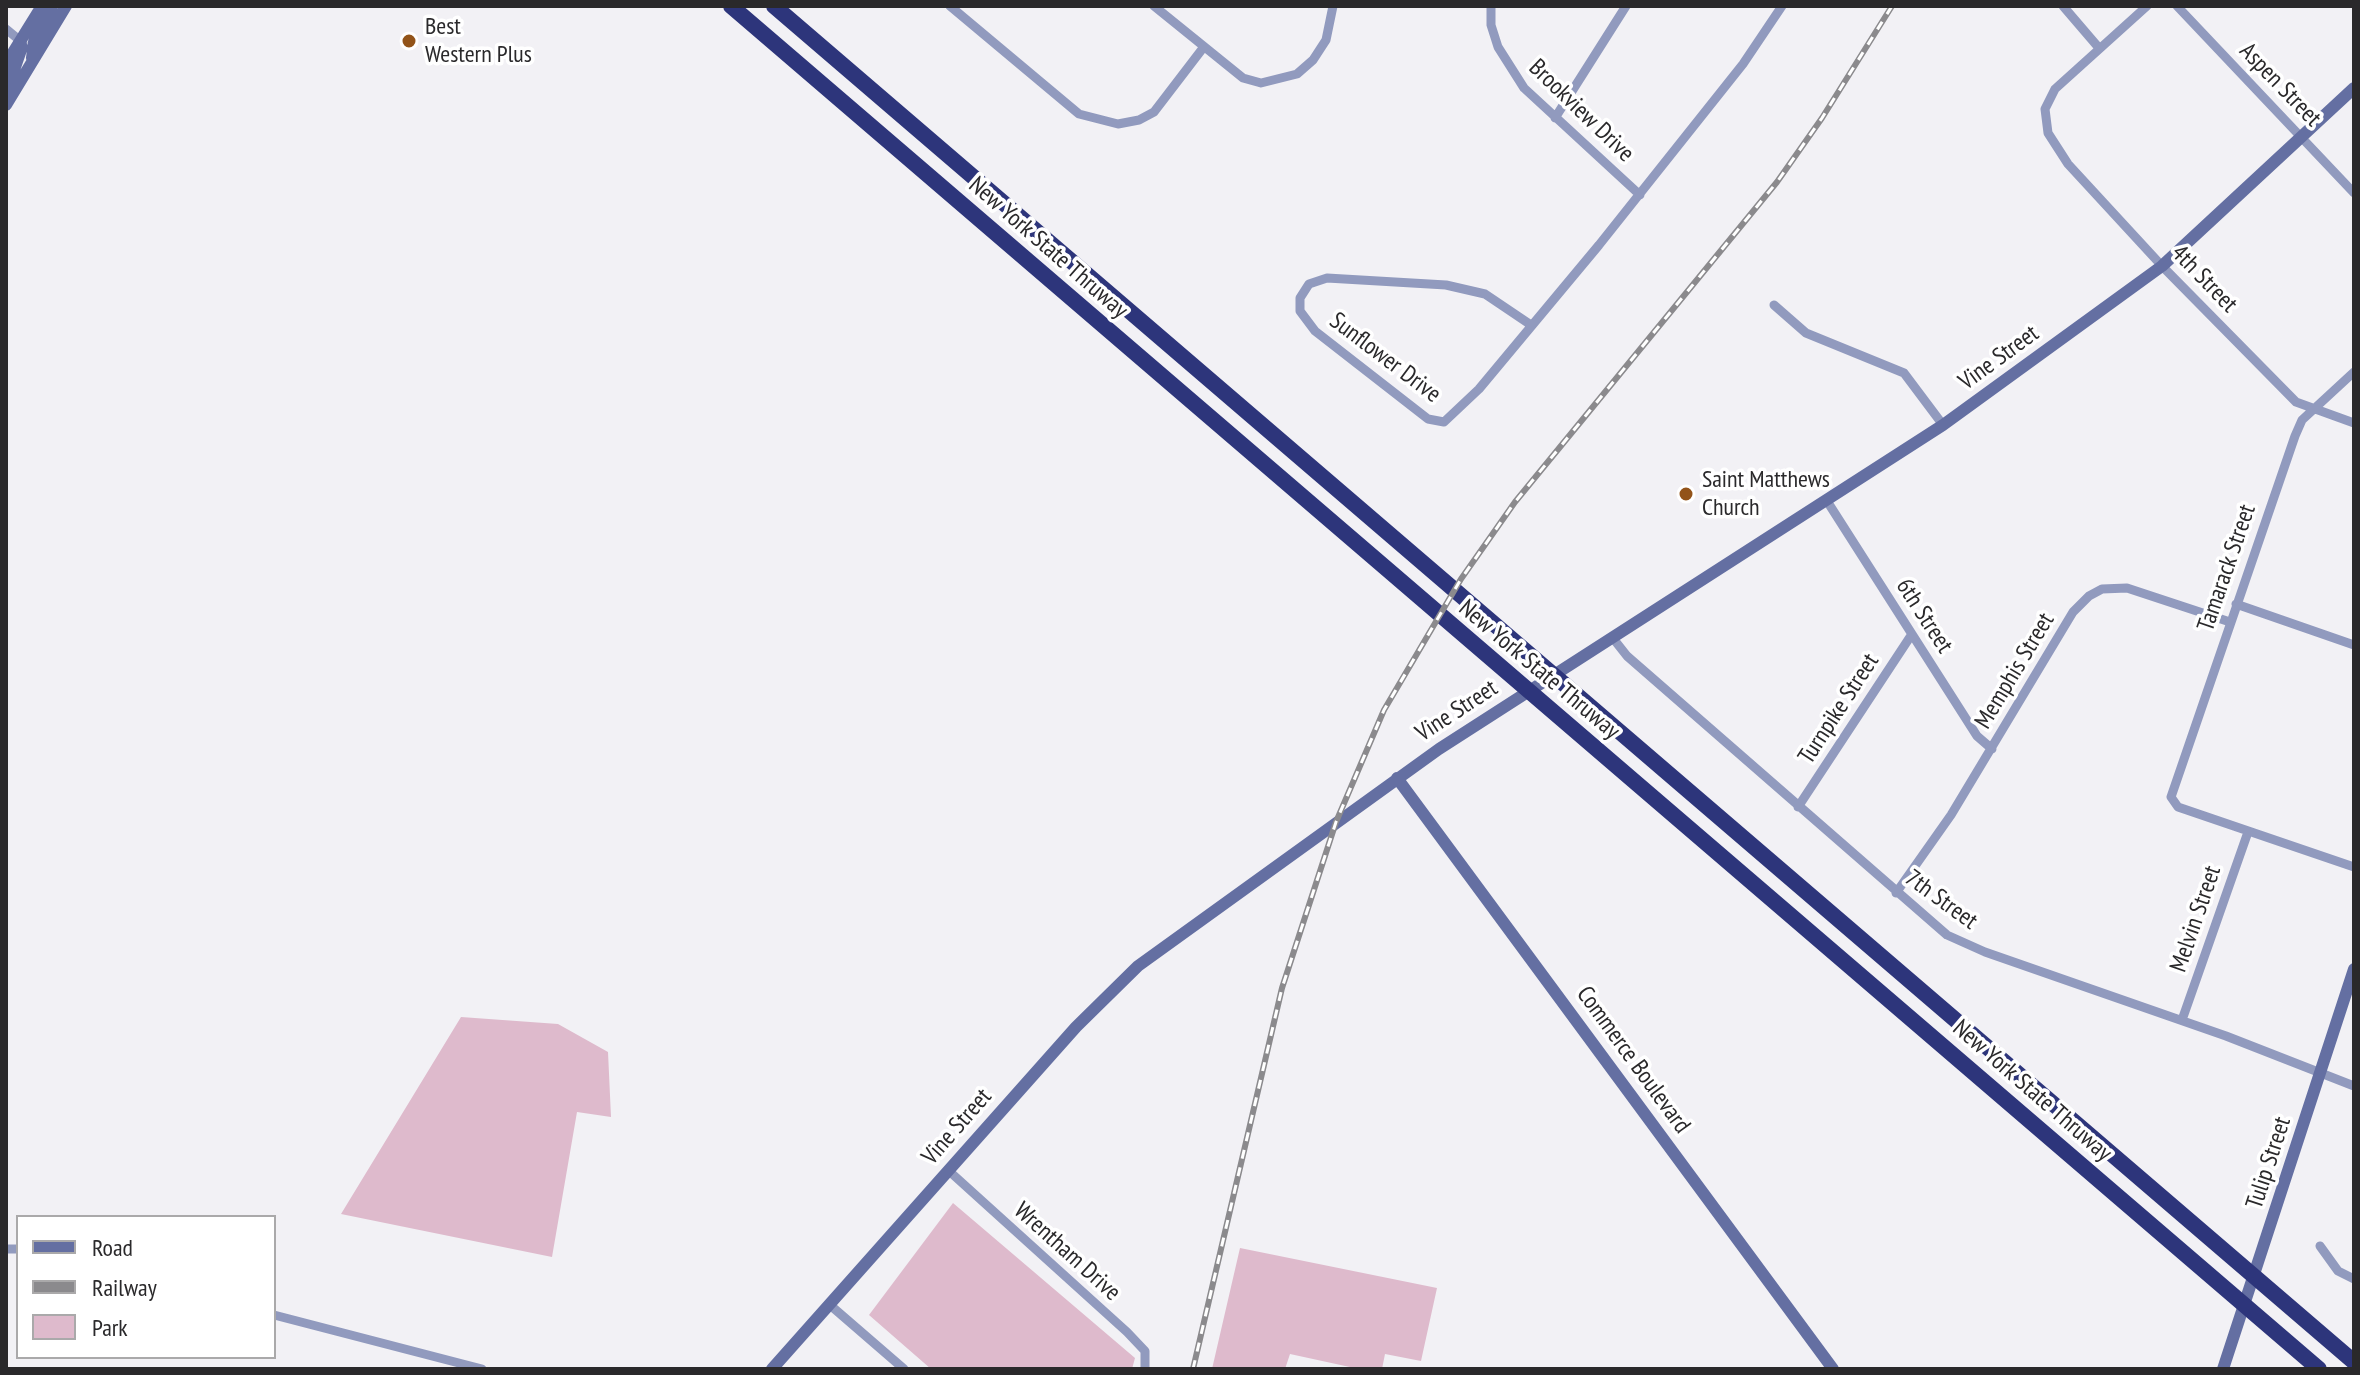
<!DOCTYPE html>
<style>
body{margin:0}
#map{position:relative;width:2360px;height:1375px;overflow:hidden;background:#f2f1f5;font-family:"PT Sans Narrow",sans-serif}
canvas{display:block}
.frame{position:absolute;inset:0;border:8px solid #2a292b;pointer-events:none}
.legend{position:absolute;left:16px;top:1215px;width:260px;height:144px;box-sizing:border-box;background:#fff;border:2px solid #aaa9aa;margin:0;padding:10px 14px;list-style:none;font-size:24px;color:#2a292b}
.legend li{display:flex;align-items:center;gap:16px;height:40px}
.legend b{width:40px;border:2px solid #aaa9aa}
</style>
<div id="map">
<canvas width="2360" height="1375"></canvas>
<div class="frame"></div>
<ul class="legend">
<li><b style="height:10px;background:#646fa2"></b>Road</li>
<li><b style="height:10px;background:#8b8a8d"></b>Railway</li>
<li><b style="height:22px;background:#debacc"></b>Park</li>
</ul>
</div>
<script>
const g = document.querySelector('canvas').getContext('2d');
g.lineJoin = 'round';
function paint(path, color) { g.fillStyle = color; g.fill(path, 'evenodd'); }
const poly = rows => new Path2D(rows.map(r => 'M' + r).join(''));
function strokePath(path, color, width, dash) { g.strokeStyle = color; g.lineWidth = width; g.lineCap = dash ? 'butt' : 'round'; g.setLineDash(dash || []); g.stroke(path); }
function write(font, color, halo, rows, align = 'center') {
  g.font = font + ' "PT Sans Narrow",sans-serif'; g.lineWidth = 7; g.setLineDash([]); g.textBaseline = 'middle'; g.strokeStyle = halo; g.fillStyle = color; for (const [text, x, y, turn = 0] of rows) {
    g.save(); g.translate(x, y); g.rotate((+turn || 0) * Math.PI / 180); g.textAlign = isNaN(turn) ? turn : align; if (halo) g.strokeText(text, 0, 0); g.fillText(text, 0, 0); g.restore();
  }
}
paint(poly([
 [461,1017,558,1024,608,1052,611,1117,577,1112,552,1257,341,1214],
 [953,1203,1135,1358,1132,1369,931,1369,869,1315],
 [1240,1248,1437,1288,1421,1361,1385,1354,1382,1369,1359,1369,1290,1354,1285,1369,1212,1369]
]), '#debacc');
strokePath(poly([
 [950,6,1079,114,1118,124,1139,120,1154,112,1203,48],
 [1154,6,1243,78,1261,83,1297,74,1313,60,1326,40,1333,6],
 [1491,6,1491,25,1498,47,1524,88,1640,195],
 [2063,6,2099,48],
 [2147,6,2055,89,2045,109,2048,133,2068,164,2162,266,2296,402,2354,423],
 [2177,6,2354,193],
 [6,29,23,43],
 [1555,118,1626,6],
 [1774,305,1806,333,1904,373,1943,425],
 [1531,325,1485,294,1446,285,1327,278,1309,284,1300,298,1300,311,1315,331,1428,419,1444,422,1479,389,1599,245,1743,64,1782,6],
 [2354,372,2302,420,2295,436,2171,797,2178,807,2354,867],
 [1827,501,1977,736,1992,749],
 [2236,604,2354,645],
 [1612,637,1627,656,1947,935,1985,952,2226,1036,2354,1086],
 [1798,807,1912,634],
 [1896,893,1951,815,2073,612,2089,596,2102,589,2127,588,2230,622],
 [2182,1020,2248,832],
 [949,1171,1127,1332,1145,1351,1145,1369],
 [2320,1246,2338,1271,2354,1279],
 [6,1249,18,1249],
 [830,1305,904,1369],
 [274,1315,482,1369]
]), '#919abe', 9);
strokePath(poly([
 [32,58,34,42,52,6],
 [6,64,42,6],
 [6,93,22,47],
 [6,105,66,6],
 [1397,778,1833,1369],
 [772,1369,1076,1027,1138,966,1439,749,1943,425,2162,266,2354,88],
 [2223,1369,2354,969]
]), '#646fa2', 12);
strokePath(poly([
 [731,6,2319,1369],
 [774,6,2354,1362]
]), '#2d357b', 16);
const rail = poly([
 [1193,1369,1282,988,1336,822,1384,710,1461,579,1515,502,1777,182,1822,118,1892,6]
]);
strokePath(rail, '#8b8a8d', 6);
strokePath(rail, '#fff', 3, [9]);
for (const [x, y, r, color] of [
 [409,41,8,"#925319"],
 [1686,494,8,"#925319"]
]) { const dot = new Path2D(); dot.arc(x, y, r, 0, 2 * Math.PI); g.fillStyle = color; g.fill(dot); strokePath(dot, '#fff', 3); }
write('24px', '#2a292b', '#fff', [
 ["Best",425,27],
 ["Western Plus",425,55],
 ["Saint Matthews",1702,480],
 ["Church",1702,508]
], 'left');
write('24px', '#2a292b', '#fff', [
 ["Aspen Street",2280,85,46],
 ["Brookview Drive",1581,111,44],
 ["New York State Thruway",1048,248,41],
 ["4th Street",2204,279,46],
 ["Sunflower Drive",1385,358,37],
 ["Vine Street",1999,358,-36],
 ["Tamarack Street",2227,568,-71],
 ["6th Street",1924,616,57],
 ["New York State Thruway",1539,670,40],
 ["Memphis Street",2015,671,-59],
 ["Turnpike Street",1839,709,-57],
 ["Vine Street",1457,711,-33],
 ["7th Street",1941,900,36],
 ["Melvin Street",2196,919,-71],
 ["Commerce Boulevard",1633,1060,54],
 ["New York State Thruway",2032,1091,41],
 ["Vine Street",957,1127,-49],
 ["Tulip Street",2269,1163,-72],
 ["Wrentham Drive",1067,1252,42]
]);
</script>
